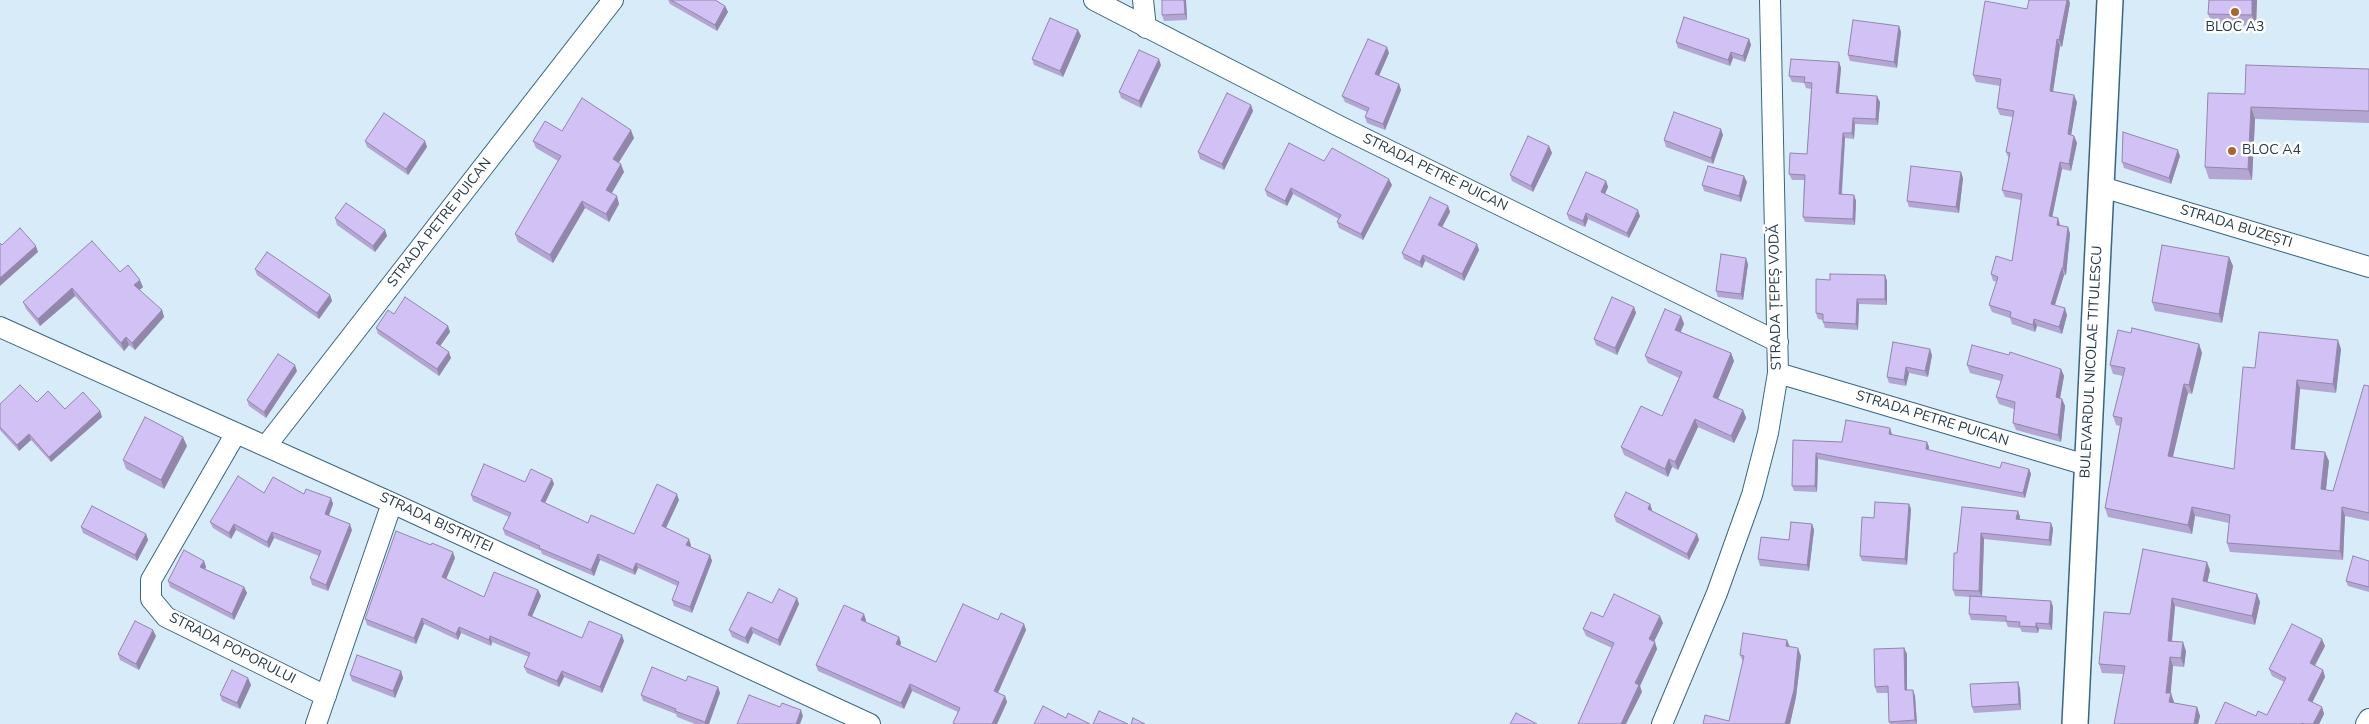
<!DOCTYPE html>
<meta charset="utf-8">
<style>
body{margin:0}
canvas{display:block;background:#d7ebf9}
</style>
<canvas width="2369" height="724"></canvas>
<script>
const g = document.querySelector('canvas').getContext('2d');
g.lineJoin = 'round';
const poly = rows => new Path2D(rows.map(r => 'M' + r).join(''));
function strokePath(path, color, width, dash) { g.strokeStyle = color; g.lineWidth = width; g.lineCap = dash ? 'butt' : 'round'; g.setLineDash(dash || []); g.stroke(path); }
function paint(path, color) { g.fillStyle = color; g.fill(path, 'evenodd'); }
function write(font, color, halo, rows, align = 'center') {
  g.font = font + ' "Nunito Sans",sans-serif'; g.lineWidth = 5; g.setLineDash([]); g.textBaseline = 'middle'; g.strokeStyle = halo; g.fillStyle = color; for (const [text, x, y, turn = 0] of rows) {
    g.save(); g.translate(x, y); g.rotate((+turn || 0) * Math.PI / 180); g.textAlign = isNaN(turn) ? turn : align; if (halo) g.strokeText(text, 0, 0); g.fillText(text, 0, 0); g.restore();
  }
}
const minor = poly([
 [1094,0,1341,127,1778,342],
 [1143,0,1146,28],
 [2102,187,2369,267],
 [0,327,392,503,870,724],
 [1778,373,2086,465],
 [236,433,151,580,151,599,166,617,326,696],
 [266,446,613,0],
 [316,724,392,503],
 [1662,724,1717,593,1752,495,1768,433,1778,373,1770,0],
 [2366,724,2369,719]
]);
const tertiary = poly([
 [2075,724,2110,0]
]);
strokePath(minor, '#376685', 22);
strokePath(tertiary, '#376685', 28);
strokePath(minor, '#fff', 20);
strokePath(tertiary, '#fff', 25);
paint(poly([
 [668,0,715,0,725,6,728,12,717,31,670,4],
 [1162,0,1186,0,1187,20,1164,21,1162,15],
 [2257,0,2256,26,2213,25,2208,14],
 [2070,3,2062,47,2060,46,2053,91,2077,102,2071,135,2074,136,2077,143,2071,171,2062,169,2052,217,2060,225,2068,227,2070,234,2066,275,2064,275,2055,305,2067,315,2062,334,2037,326,2035,332,2012,324,2010,318,1992,312,1989,305,1997,282,1993,281,1991,274,2012,261,2021,200,2005,197,2002,190,2009,159,2006,152,2013,117,2000,115,1997,108,2000,86,1976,82,1973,75,2027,9],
 [1899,26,1901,32,1897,68,1850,61,1848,55],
 [1078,30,1081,36,1063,77,1034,65,1032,59],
 [1749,39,1751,45,1745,62,1733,58,1730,66,1678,48,1676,42],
 [1389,53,1379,76,1399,84,1401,90,1385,130,1367,123,1365,117,1367,112,1345,102,1342,96],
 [1839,62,1841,68,1839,94,1880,102,1878,125,1855,124,1854,139,1845,138,1842,195,1854,195,1856,201,1855,225,1805,222,1803,217,1804,180,1792,180,1789,174,1807,154,1811,89,1806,88,1804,83,1792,82,1789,76],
 [1161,65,1141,108,1121,98,1119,92],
 [2369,69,2369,123,2255,119,2252,180,2209,179,2205,167,2245,94],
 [1251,105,1253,111,1224,170,1200,159,1198,152],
 [562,131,634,138,618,163,624,172,611,193,619,204,609,222,585,208,553,263,518,242,515,234,558,161,536,148,533,141],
 [1723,135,1713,164,1666,147,1664,140],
 [365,141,425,141,427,147,408,175,367,147],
 [1549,146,1552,153,1533,192,1512,181,1510,175],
 [2180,156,2171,184,2124,168,2122,162],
 [1324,161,1392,185,1363,240,1339,228,1337,222,1339,219,1293,194,1287,206,1267,196,1265,190],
 [1963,178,1959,213,1909,207,1907,201],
 [1606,181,1608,187,1605,194,1640,216,1629,238,1588,219,1585,227,1569,220,1567,214],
 [1747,182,1741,202,1704,191,1702,185],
 [1448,206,1450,212,1442,227,1477,244,1479,250,1464,281,1425,261,1422,268,1404,259,1402,253],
 [335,218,385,230,387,236,375,252,337,225],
 [2229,257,2233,266,2222,323,2155,311,2152,302],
 [1748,264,1743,300,1718,297,1716,291],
 [255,269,330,295,332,301,319,319,257,275],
 [120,272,143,287,139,290,162,310,164,317,135,350,129,345,124,351,75,296,40,326,26,309,23,302],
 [1885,275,1887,281,1887,305,1859,304,1858,330,1825,328,1823,322,1823,320,1818,319,1816,313,1830,280],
 [1634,307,1636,313,1617,355,1596,345,1594,339],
 [394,314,448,326,450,332,440,346,451,358,439,376,378,334,376,328],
 [1681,316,1684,324,1681,332,1731,353,1734,361,1718,399,1743,410,1746,418,1734,443,1698,427,1678,470,1672,467,1668,477,1624,455,1621,447,1662,416,1679,378,1648,363,1645,356],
 [2131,333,2199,344,2202,353,2192,394,2188,393,2173,457,2234,469,2255,368,2341,349,2336,393,2300,389,2295,450,2329,461,2326,490,2333,491,2369,386,2369,521,2345,516,2343,560,2230,552,2227,543,2229,523,2195,516,2192,534,2108,517,2105,508,2120,426,2116,425,2113,416,2123,376,2113,374,2110,365],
 [1932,355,1928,377,1909,373,1906,386,1889,383,1887,377],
 [1967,365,2061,369,2064,376,2060,398,2062,399,2065,406,2061,442,2016,430,2013,423,2014,409,1999,404,1996,397,2001,381,1970,373],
 [297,371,266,418,249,406,247,400],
 [37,402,65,409,100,411,102,417,51,462,31,440,19,451,0,430,0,404],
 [1892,434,1892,435,1927,442,1929,447,1929,450,2000,468,2029,469,2031,474,2025,498,1818,459,1817,492,1794,491,1792,486,1793,440,1842,442],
 [187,446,164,489,126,469,123,460],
 [552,479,554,484,545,503,588,523,634,534,679,500,666,528,691,545,690,547,710,555,712,561,692,613,674,606,672,600,677,586,638,568,635,575,600,560,594,576,542,554,541,551,505,535,503,529,509,517,473,501,471,495],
 [264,493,304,494,331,498,333,504,329,516,352,530,328,591,312,585,310,578,319,556,274,538,269,548,236,530,231,539,213,528,210,522],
 [1650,504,1652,510,1652,511,1697,534,1699,540,1689,560,1616,522,1614,516],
 [1909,504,1911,509,1907,565,1862,561,1860,556],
 [1962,507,2018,511,2020,517,2020,520,2051,523,2053,529,2051,546,1984,539,1982,597,2051,601,2053,607,2052,630,2039,629,2038,633,2022,632,2020,628,2008,627,2006,622,1971,620,1969,614,1970,597,1955,596,1953,590],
 [1812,524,1814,530,1809,571,1760,566,1758,559],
 [81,527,146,534,148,540,137,561,83,533],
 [455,558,446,579,484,597,538,590,541,596,532,616,582,638,624,641,602,693,564,677,559,687,527,673,524,667,529,657,492,642,491,646,461,633,458,640,424,624,416,644,367,625,365,619],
 [204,561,206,567,205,569,244,587,247,593,234,620,170,587,168,581],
 [2369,561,2369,592,2348,586,2346,581],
 [2210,570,2207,582,2257,594,2260,602,2255,625,2175,606,2172,641,2186,651,2184,667,2173,666,2170,693,2174,703,2197,707,2200,716,2198,724,2114,724,2124,674,2102,673,2099,664,2130,614],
 [797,598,799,604,780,646,753,633,748,644,732,637,729,630,772,603],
 [1603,617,1663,623,1654,641,1657,649,1640,686,1642,692,1612,648,1586,636,1583,629],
 [866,620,866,622,899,637,901,643,900,646,936,662,998,620,1024,624,1026,630,998,693,1005,696,1007,702,997,724,954,724,953,723,958,712,912,691,904,709,818,671,816,665],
 [156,636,139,670,120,660,118,654],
 [2325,646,2315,666,2323,670,2325,677,2312,702,2322,707,2324,714,2319,724,2215,724,2256,716,2267,715,2284,682,2272,676,2269,669],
 [1790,647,1801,656,1796,697,1790,724,1703,724,1729,721,1743,662,1740,655],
 [1904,648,1907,654,1907,690,1913,690,1915,696,1917,724,1890,724,1889,722,1888,693,1877,693,1875,687],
 [401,671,403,678,395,698,352,681,350,675],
 [248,678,251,685,240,709,222,701,220,695],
 [718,687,720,693,709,724,695,724,677,717,676,714,643,701,641,695],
 [2020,688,2021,710,1974,713,1972,707]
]), '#b4a6d2');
paint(poly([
 [1184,0,1186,0,1187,20,1185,14],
 [2067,0,2069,0,2070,3,2062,47,2059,40],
 [2252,0,2257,0,2256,26,2252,15],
 [725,6,728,12,717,31,715,25],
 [1899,26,1901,32,1897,68,1894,62],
 [1078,30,1081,36,1063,77,1060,71],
 [1749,39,1751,45,1745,62,1743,56],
 [2057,39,2060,46,2052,98,2050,91],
 [1387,47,1389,53,1377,80,1375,74],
 [1731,52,1733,58,1730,66,1728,60],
 [1159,59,1161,65,1141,108,1139,101],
 [1839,62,1841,68,1838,99,1836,93],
 [1399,84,1401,90,1385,130,1383,124],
 [2074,95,2077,102,2070,141,2068,134],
 [1877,96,1880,102,1878,125,1876,119],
 [1251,105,1253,111,1224,170,1222,164],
 [2251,107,2255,119,2252,180,2248,169],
 [1853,118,1855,124,1854,139,1852,133],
 [1721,129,1723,135,1713,164,1711,158],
 [631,130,634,138,616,167,613,159],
 [1843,133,1845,138,1841,200,1839,194],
 [2074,136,2077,143,2071,171,2069,164],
 [425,141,427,147,408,175,406,169],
 [1549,146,1552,153,1533,192,1531,186],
 [2178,150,2180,156,2171,184,2169,178],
 [2060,162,2062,169,2051,223,2049,216],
 [621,164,624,172,609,198,606,190],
 [1961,172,1963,178,1959,213,1956,207],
 [1744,176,1747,182,1741,202,1739,196],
 [1389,179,1392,185,1363,240,1361,234],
 [1606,181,1608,187,1603,198,1601,192],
 [1291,188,1293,194,1287,206,1285,201],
 [1854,195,1856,201,1855,225,1853,219],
 [617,196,619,204,609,222,606,214],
 [582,201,585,208,553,263,550,255],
 [1448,206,1450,212,1440,231,1438,225],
 [1638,210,1640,216,1629,238,1627,233],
 [1586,213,1588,219,1585,227,1583,221],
 [2058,218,2060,225,2060,232,2057,225],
 [2068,227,2070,234,2066,275,2063,268],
 [385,230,387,236,375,252,373,246],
 [1477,244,1479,250,1464,281,1462,274],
 [36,246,38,252,0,286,0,278],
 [1423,255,1425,261,1422,268,1420,262],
 [2229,257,2233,266,2222,323,2219,314],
 [1746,258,1748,264,1743,300,1741,294],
 [2062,268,2064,275,2053,311,2051,304],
 [1885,275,1887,281,1887,305,1885,299],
 [140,280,143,287,136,293,134,285],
 [72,288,75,296,40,326,38,319],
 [330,295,332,301,319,319,317,313],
 [1857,299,1859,304,1858,330,1856,324],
 [1634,307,1636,313,1617,355,1615,348],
 [2065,308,2067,315,2062,334,2059,327],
 [162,310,164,317,135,350,132,343],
 [1681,316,1684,324,1678,337,1675,330],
 [2034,319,2037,326,2035,332,2033,325],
 [448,326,450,332,438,349,436,343],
 [126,337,129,345,124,351,121,343],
 [2338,340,2341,349,2336,393,2333,384],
 [2199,344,2202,353,2192,394,2189,385],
 [1930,349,1932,355,1928,377,1925,371],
 [449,352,451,358,439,376,437,369],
 [1731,353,1734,361,1716,404,1713,397],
 [295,365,297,371,266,418,264,412],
 [1906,367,1909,373,1906,386,1904,380],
 [2061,369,2064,376,2059,404,2056,397],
 [2297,380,2300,389,2294,458,2291,449],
 [2184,384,2188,393,2171,464,2168,456],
 [2062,399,2065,406,2061,442,2058,435],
 [1743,410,1746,418,1734,443,1731,436],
 [100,411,102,417,51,462,49,457],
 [1695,419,1698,427,1678,470,1675,462],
 [1890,428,1892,434,1891,440,1889,434],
 [29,434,31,440,19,451,17,445],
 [183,437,187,446,164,489,161,480],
 [1927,442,1929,447,1928,455,1926,449],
 [2325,452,2329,461,2325,498,2321,489],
 [1816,453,1818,459,1817,492,1815,486],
 [1669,459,1672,467,1668,477,1665,469],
 [2029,469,2031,474,2025,498,2023,493],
 [552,479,554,484,543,507,541,501],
 [677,494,679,500,664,532,662,526],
 [331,498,333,504,327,520,325,514],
 [1650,504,1652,510,1650,515,1648,509],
 [1909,504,1911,509,1907,565,1905,559],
 [2192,507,2195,516,2192,534,2188,525],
 [2342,507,2345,516,2343,560,2340,551],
 [2018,511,2020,517,2018,525,2016,519],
 [2051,523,2053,529,2051,546,2049,540],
 [234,524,236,530,231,539,229,533],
 [350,524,352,530,328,591,326,585],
 [1812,524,1814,530,1809,571,1807,565],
 [272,532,274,538,269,548,267,542],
 [1981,533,1984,539,1982,597,1979,591],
 [146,534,148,540,137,561,135,555],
 [1697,534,1699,540,1689,560,1687,554],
 [689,539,691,545,688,551,686,545],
 [453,552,455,558,444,584,442,577],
 [598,554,600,560,594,576,591,570],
 [710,555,712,561,692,613,690,607],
 [204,561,206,567,203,573,200,567],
 [2207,562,2210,570,2206,589,2203,581],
 [636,563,638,568,635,575,633,570],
 [244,587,247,593,234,620,232,614],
 [538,590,541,596,530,621,528,615],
 [2257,594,2260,602,2255,625,2252,616],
 [797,598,799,604,780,646,778,640],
 [2172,598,2175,606,2171,650,2168,641],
 [2051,601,2053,607,2052,630,2049,624],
 [864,614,866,620,864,626,861,620],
 [1660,616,1663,623,1652,646,1649,639],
 [422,618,424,624,416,644,414,638],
 [2036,623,2039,629,2038,633,2036,627],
 [1024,624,1026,630,996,697,994,691],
 [459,627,461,633,458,640,456,634],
 [751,627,753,633,748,644,745,638],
 [153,630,156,636,139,670,136,664],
 [622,635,624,641,602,693,600,687],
 [490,636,492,642,491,646,489,640],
 [899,637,901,643,898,650,896,644],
 [2322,639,2325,646,2312,670,2310,663],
 [1787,640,1790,647,1786,646],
 [1655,642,1657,649,1640,686,1642,692,1626,724,1621,724,1635,683],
 [2183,642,2186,651,2184,667,2181,658],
 [1798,648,1801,656,1796,697,1790,724,1785,724],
 [1904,648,1907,654,1907,697,1905,690],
 [2170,657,2173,666,2170,701,2166,693],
 [2323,670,2325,677,2310,707,2308,700],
 [401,671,403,678,395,698,393,691],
 [562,671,564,677,559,687,557,681],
 [248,678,251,685,240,709,237,703],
 [2018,682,2020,688,2021,710,2019,704],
 [910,684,912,691,904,709,901,703],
 [718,687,720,693,709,724,705,724,705,722],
 [1913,690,1915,696,1917,724,1915,720],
 [2171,693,2174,702,2173,711,2169,702],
 [1005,696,1007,702,997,724,992,724],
 [2197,707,2200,716,2198,724,2194,724],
 [2322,707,2324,714,2319,724,2313,724],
 [801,710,803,716,800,724,796,724]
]), '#9287ab');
const building = poly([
 [671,0,715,0,725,6,715,25,671,0],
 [1162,0,1184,0,1185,14,1162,15,1162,0],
 [2029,0,2067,0,2059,40,2057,39,2050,91,2074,95,2068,134,2074,136,2069,164,2060,162,2049,216,2058,218,2057,225,2068,227,2063,268,2062,268,2051,304,2065,308,2059,327,2034,319,2033,325,2010,317,2011,312,1989,305,1998,277,1991,274,1996,256,2012,261,2022,194,2002,190,2010,153,2006,152,2014,111,1997,108,2001,79,1973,75,1985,1,2027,9,2029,0],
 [2209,0,2252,0,2252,15,2208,14,2209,0],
 [1684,17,1749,39,1743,56,1731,52,1728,60,1676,42,1684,17],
 [1050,18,1078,30,1060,71,1032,59,1050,18],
 [1853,20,1899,26,1894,62,1848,55,1853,20],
 [1368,39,1387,47,1375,74,1399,84,1383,124,1365,117,1369,108,1342,96,1368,39],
 [1139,50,1159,59,1139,101,1119,92,1139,50],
 [1791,59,1839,62,1836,93,1877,96,1876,119,1853,118,1852,133,1843,133,1839,194,1854,195,1853,219,1803,217,1805,175,1789,174,1790,153,1807,154,1812,83,1804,82,1805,77,1789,76,1791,59],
 [2246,65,2369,69,2369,111,2251,107,2248,169,2205,167,2208,93,2245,94,2246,65],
 [1227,93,1251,105,1222,164,1198,152,1227,93],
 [582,98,631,130,613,159,621,164,606,190,617,196,606,214,582,201,550,255,515,234,561,156,533,141,545,121,562,131,582,98],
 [1674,112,1721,129,1711,158,1664,140,1674,112],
 [384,113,425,141,406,169,365,141,384,113],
 [2123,132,2178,150,2169,178,2122,162,2123,132],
 [1528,136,1549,146,1531,186,1510,175,1528,136],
 [1289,143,1324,161,1332,148,1389,179,1361,234,1337,222,1341,215,1291,188,1285,201,1265,190,1289,143],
 [1708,166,1744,176,1739,196,1702,185,1708,166],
 [1911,166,1961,172,1956,207,1907,201,1911,166],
 [1586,172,1606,181,1601,192,1638,210,1627,233,1586,213,1583,221,1567,214,1586,172],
 [1430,197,1448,206,1438,225,1477,244,1462,274,1423,255,1420,262,1402,253,1430,197],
 [346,203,385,230,373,246,335,218,346,203],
 [20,228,36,246,0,278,0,243,2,245,20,228],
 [92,241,120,272,128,265,140,280,134,285,162,310,132,343,126,337,121,343,72,288,38,319,23,302,92,241],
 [2162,245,2229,257,2219,314,2152,302,2162,245],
 [267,252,330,295,317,313,255,269,267,252],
 [1721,254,1746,258,1741,294,1716,291,1721,254],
 [1830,274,1885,275,1885,299,1857,299,1856,324,1823,322,1823,314,1816,313,1816,279,1830,280,1830,274],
 [405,297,448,326,436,343,449,352,437,369,376,328,388,310,394,314,405,297],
 [1612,297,1634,307,1615,348,1594,339,1612,297],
 [1665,309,1681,316,1675,330,1731,353,1713,397,1743,410,1731,436,1695,419,1675,462,1669,459,1665,469,1621,447,1641,406,1662,416,1682,372,1645,356,1665,309],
 [2132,328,2199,344,2189,385,2184,384,2168,456,2234,469,2243,367,2255,368,2259,332,2338,340,2333,384,2297,380,2291,449,2325,452,2321,489,2333,491,2364,385,2369,386,2369,513,2342,507,2340,551,2227,543,2230,515,2192,507,2188,525,2105,508,2122,418,2113,416,2125,368,2110,365,2118,330,2131,333,2132,328],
 [1893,342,1930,349,1925,371,1906,367,1904,380,1887,377,1893,342],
 [1972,345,2009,355,2010,352,2061,369,2056,397,2062,399,2058,435,2013,423,2015,402,1996,397,2003,375,1967,365,1972,345],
 [278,354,295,365,264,412,247,400,278,354],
 [20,385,37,402,48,391,65,409,83,392,100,411,49,457,29,434,17,445,0,427,0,404,20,385],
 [145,417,183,437,161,480,123,460,145,417],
 [1846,420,1890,428,1889,434,1927,442,1926,449,2000,468,2002,462,2029,469,2023,493,1816,453,1815,486,1792,486,1793,440,1842,442,1846,420],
 [484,464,525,482,531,469,552,479,541,501,588,523,591,515,634,534,657,484,677,494,662,526,689,539,686,545,710,555,690,607,672,600,679,582,636,563,633,570,598,554,591,570,539,548,540,546,503,529,511,513,471,495,484,464],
 [238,476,264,493,273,477,304,494,306,489,331,498,325,514,350,524,326,585,310,578,321,551,272,532,267,542,234,524,229,533,210,522,238,476],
 [1626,492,1650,504,1648,509,1697,534,1687,554,1614,516,1626,492],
 [1875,502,1909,504,1905,559,1860,556,1862,517,1874,518,1875,502],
 [92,506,146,534,135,555,81,527,92,506],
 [1962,507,2018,511,2016,519,2051,523,2049,540,1981,533,1979,591,1953,590,1954,553,1957,553,1962,507],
 [1791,522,1812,524,1807,565,1758,559,1761,537,1789,540,1791,522],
 [396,531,431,545,432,543,453,552,442,577,484,597,494,572,538,590,528,615,582,638,589,621,622,635,600,687,562,671,557,681,524,667,530,653,490,636,489,640,459,627,456,634,422,618,414,638,365,619,396,531],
 [2143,549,2207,562,2203,581,2257,594,2252,616,2172,598,2168,641,2183,642,2181,658,2170,657,2166,693,2171,693,2169,702,2197,707,2194,724,2114,724,2125,666,2099,664,2104,612,2130,614,2143,549],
 [184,550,204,561,200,567,244,587,232,614,168,581,184,550],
 [2353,556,2369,561,2369,587,2346,581,2353,556],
 [779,589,797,598,778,640,751,627,745,638,729,630,748,592,772,603,779,589],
 [1614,594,1660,616,1649,639,1655,642,1635,683,1639,685,1621,724,1578,724,1614,643,1583,629,1591,612,1603,617,1614,594],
 [1970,596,2051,601,2049,624,2036,623,2036,627,2019,626,2020,622,2006,621,2006,616,1969,614,1970,596],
 [963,604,998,620,1001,613,1024,624,994,691,1005,696,992,724,956,724,953,723,960,708,910,684,901,703,816,665,844,605,864,614,861,620,899,637,896,644,936,662,963,604],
 [135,621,153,630,136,664,118,654,135,621],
 [2292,624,2322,639,2310,663,2323,670,2308,700,2322,707,2313,724,2304,724,2302,723,2302,724,2215,724,2225,702,2256,716,2258,711,2267,715,2286,678,2269,669,2292,624],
 [1743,633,1787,640,1786,646,1798,648,1794,690,1785,724,1703,724,1705,715,1729,721,1744,656,1740,655,1743,633],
 [1904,648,1905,690,1913,690,1915,720,1889,722,1888,686,1875,687,1874,649,1904,648],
 [357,655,401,671,393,691,350,675,357,655],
 [652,667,686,681,688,676,718,687,705,722,675,711,676,709,641,695,652,667],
 [232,670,248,678,237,703,220,695,232,670],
 [2018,682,2019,704,1972,707,1970,684,2018,682],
 [749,695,780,707,782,703,801,710,796,724,737,724,749,695],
 [1043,706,1066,718,1068,713,1090,724,1034,724,1043,706],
 [1099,711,1128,724,1093,724,1099,711],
 [1516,713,1537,724,1510,724,1516,713],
 [1133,718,1145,724,1131,724,1133,718]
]);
paint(building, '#d1c1f4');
strokePath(building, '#9287ab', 1);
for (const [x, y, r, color] of [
 [2235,12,5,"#a76830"],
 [2232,151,5,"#a76830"]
]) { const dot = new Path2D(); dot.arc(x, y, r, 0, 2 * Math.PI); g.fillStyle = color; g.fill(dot); strokePath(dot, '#fff', 2); }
write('14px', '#253947', '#fff', [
 ["BLOC A3",2235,28],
 ["BLOC A4",2242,151,"left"]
]);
write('14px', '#253947', '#fff', [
 ["STRADA PETRE PUICAN",1435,173,26],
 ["STRADA PETRE PUICAN",440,223,-52],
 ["STRADA BUZEȘTI",2236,227,17],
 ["STRADA ȚEPEȘ VODĂ",1776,297,-91],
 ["BULEVARDUL NICOLAE TITULESCU",2092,362,-87],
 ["STRADA PETRE PUICAN",1932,419,17],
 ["STRADA BISTRIȚEI",436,523,25],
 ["STRADA POPORULUI",232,649,27]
]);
</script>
